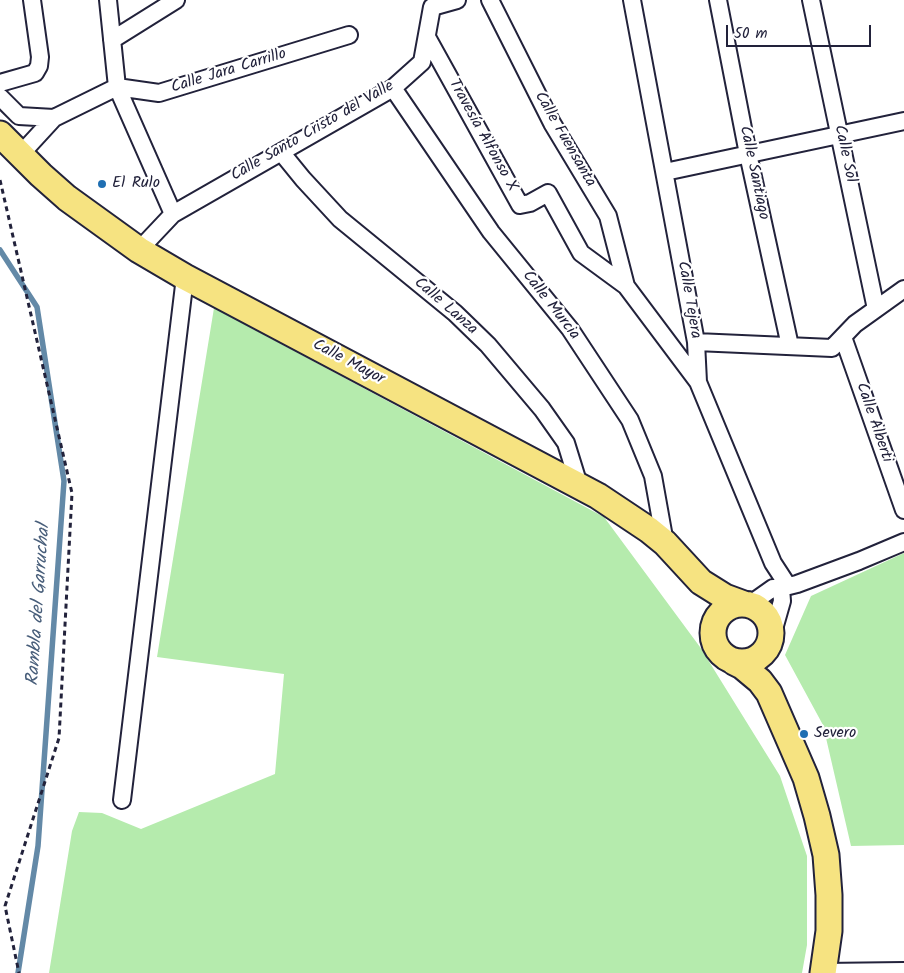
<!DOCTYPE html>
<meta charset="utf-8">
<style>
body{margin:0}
#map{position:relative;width:904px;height:973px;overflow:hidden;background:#fff;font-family:Kalam,sans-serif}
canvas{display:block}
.scale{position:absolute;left:726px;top:25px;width:145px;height:22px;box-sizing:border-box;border:2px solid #22223b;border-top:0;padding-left:6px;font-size:15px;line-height:18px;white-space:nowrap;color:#22223b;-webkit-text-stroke:4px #fff;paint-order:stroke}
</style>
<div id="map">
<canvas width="904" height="973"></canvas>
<div class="scale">50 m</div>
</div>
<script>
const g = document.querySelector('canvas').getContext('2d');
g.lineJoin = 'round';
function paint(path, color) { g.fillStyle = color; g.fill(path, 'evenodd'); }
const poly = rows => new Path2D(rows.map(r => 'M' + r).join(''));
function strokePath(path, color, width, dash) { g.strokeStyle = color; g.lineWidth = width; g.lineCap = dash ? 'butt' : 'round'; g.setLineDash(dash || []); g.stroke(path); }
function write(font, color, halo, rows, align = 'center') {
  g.font = font + ' Kalam,sans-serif'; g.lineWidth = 4.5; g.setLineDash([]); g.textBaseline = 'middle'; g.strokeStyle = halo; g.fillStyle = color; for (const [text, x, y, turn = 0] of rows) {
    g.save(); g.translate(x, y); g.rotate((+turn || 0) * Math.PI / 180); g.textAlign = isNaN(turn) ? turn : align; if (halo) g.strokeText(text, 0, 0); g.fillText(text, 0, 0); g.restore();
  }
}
paint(poly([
 [214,308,604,517,700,647,780,776,807,856,807,945,802,973,49,973,72,831,79,812,102,813,141,829,275,774,284,674,157,657],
 [904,553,904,845,851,846,823,725,785,655,811,596]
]), '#b5ebad');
strokePath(poly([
 [0,250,37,307,64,481,38,846,18,973]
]), '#6389a7', 5.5);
const street = poly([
 [108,0,117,87,173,214],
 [490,0,552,123,608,216,626,286],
 [632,0,696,342,698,382,773,563,788,586],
 [718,0,748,154,790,346],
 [811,0,876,309],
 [427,37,520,205,530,203,548,193,581,253,626,286,698,382],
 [112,40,176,0],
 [0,83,35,73,39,66,40,57,32,0],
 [393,88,491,232,570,329,630,420,653,476,665,543],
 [0,97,19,116,54,118,117,87,159,93,349,35],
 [281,152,303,179,340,219,455,313,488,345,542,409,566,443,579,485],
 [20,155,54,118],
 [665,172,904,121],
 [139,250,173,214,393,88,422,62,432,7,457,0],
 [843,337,904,510],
 [696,342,832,348,855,324,904,289],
 [749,605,773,588,781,588,797,584,859,561,904,542],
 [772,636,782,601,781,588],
 [122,800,185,277],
 [823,972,904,971]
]);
const primary = poly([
 [0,134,41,175,67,198,139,250,185,277,598,496,649,530,665,543,701,582,725,597,744,604],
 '713 633a29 29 0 1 1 58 0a29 29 0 1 1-58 0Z',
 [734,662,742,666,760,681,769,693,806,778,817,816,826,855,829,895,829,931,823,973]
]);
strokePath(street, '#22223b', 20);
strokePath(primary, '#22223b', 29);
strokePath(poly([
 [0,180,72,493,59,738,5,906,19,973]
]), '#22223b', 3, [5, 4]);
strokePath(street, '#fff', 16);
strokePath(primary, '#f6e381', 25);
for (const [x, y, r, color] of [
 [102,184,5,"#1f6fb2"],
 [804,734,5,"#1f6fb2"]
]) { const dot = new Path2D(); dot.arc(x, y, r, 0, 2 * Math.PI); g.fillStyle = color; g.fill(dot); strokePath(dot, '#fff', 2); }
write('16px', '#22223b', '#fff', [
 ["Calle Jara Carrillo",229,72,-17],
 ["Calle Santo Cristo del Valle",313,132,-30],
 ["Travesía Alfonso X",482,136,61],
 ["Calle Fuensanta",564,140,60],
 ["Calle Sol",844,154,78],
 ["Calle Santiago",753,173,78],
 ["Calle Tejera",688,300,80],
 ["Calle Murcia",550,306,52],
 ["Calle Lanza",445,307,41],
 ["Calle Mayor",348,363,28],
 ["Calle Alberti",873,423,71]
]);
write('16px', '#22223b', '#fff', [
 ["El Rulo",112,184],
 ["Severo",814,734]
], 'left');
write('italic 18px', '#485e7a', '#fff', [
 ["Rambla del Garruchal",40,605,-86]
]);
</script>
